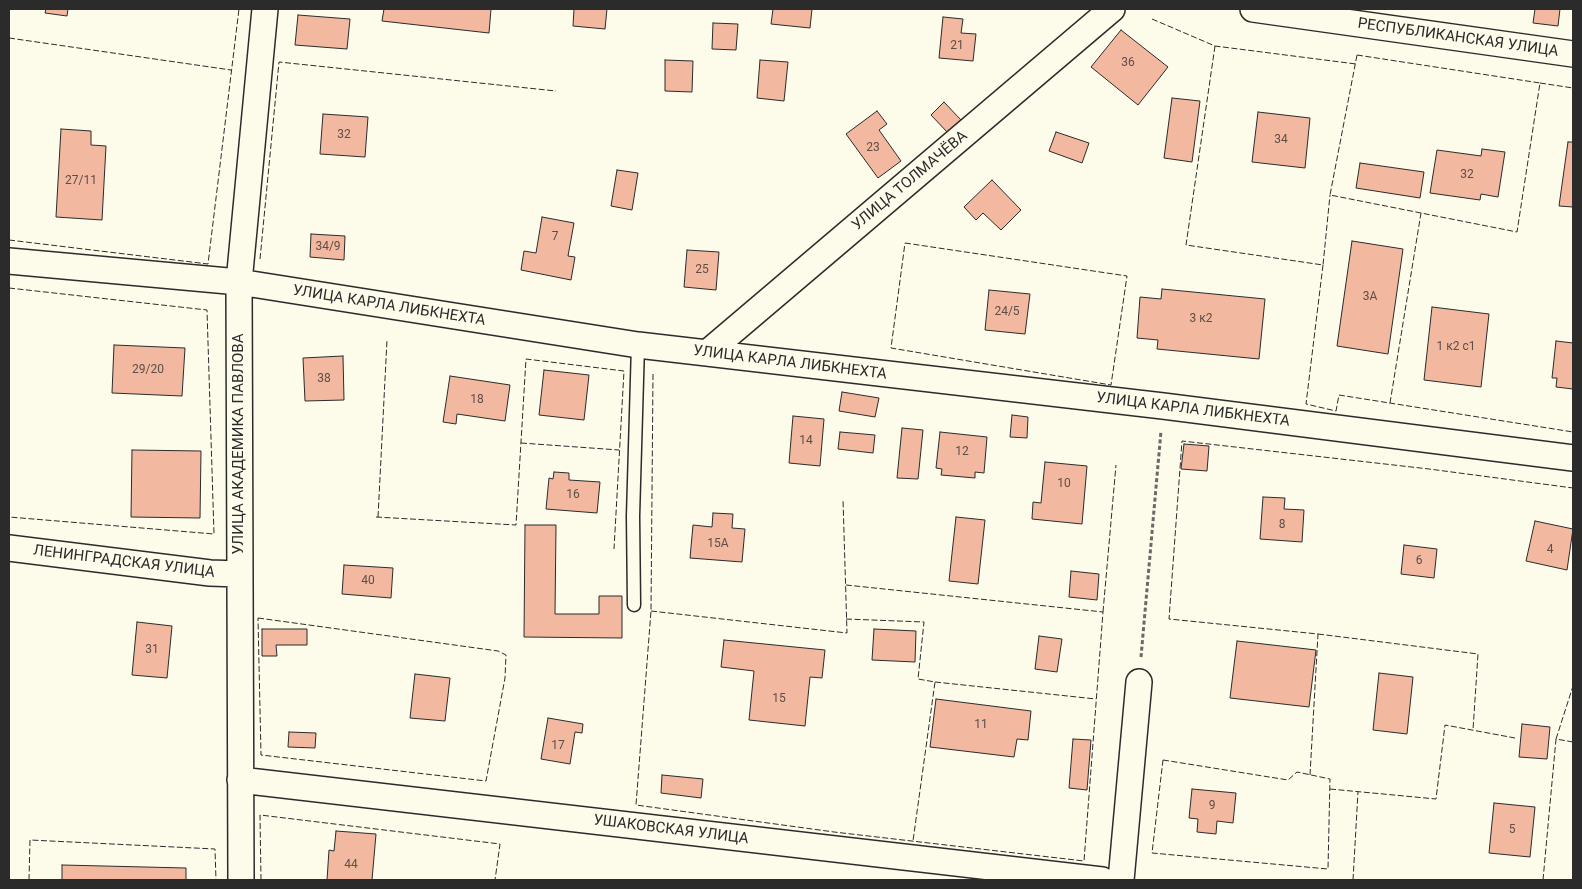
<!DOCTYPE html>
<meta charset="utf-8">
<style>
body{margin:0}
#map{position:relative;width:1582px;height:889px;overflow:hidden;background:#fdfbea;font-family:Roboto,sans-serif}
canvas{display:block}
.frame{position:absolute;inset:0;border:10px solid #2b2b2b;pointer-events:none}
</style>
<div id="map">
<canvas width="1582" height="889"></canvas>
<div class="frame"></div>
</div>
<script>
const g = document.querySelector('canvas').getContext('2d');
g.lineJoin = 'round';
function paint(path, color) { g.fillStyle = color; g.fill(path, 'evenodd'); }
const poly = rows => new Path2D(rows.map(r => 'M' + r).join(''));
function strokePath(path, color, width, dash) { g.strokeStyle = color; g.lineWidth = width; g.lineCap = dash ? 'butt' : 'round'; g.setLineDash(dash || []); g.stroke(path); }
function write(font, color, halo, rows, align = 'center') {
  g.font = font + ' Roboto,sans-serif'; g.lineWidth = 4; g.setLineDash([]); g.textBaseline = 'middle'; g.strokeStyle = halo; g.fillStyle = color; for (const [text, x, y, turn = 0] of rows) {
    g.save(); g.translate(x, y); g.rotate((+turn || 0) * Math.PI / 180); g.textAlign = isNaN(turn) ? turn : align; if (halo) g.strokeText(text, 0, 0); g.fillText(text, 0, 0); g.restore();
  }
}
const building = poly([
 [46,9,68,9,67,16,45,13,46,9],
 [384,9,491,9,489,33,382,21,384,9],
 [574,9,607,9,605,29,573,26,574,9],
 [773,9,812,9,810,28,771,24,773,9],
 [1535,9,1560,9,1558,26,1533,23,1535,9],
 [298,15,350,19,347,49,295,45,298,15],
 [943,17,963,19,961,33,976,34,973,61,939,58,943,17],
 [713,23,738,24,736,50,712,49,713,23],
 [1121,30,1168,67,1138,105,1091,67,1121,30],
 [665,60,693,61,692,92,665,91,665,60],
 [760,60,788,62,784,101,757,98,760,60],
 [1172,98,1200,101,1192,162,1164,158,1172,98],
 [944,102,961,120,948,133,931,115,944,102],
 [877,111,887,124,879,130,901,161,878,178,846,134,877,111],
 [1258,112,1310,118,1305,168,1252,162,1258,112],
 [323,114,368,117,365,157,320,154,323,114],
 [61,129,91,131,91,145,106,146,102,220,56,217,61,129],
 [1056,132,1089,143,1082,163,1049,151,1056,132],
 [1568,142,1573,142,1573,207,1559,206,1568,142],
 [1482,149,1505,152,1498,197,1481,194,1480,200,1430,193,1437,150,1481,156,1482,149],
 [1360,163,1424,172,1420,198,1356,188,1360,163],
 [617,170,638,173,632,210,611,206,617,170],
 [992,180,1021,210,1001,230,983,213,976,220,964,207,992,180],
 [542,217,574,223,568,256,575,257,571,280,521,270,524,251,536,253,542,217],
 [311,234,345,236,344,260,310,257,311,234],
 [1352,241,1403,249,1388,354,1337,346,1352,241],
 [687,250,719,252,716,290,684,287,687,250],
 [1162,289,1265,299,1259,359,1157,349,1158,340,1137,338,1140,297,1161,299,1162,289],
 [989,290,1030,294,1025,334,985,330,989,290],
 [1432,307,1489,314,1481,387,1424,380,1432,307],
 [1556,341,1573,343,1573,389,1556,387,1557,378,1552,378,1556,341],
 [114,345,185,348,182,396,112,393,114,345],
 [343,356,344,400,305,401,303,358,343,356],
 [544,370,589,375,584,420,539,415,544,370],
 [450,376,510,385,505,421,457,414,456,424,443,422,450,376],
 [842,392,879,398,875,417,839,411,842,392],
 [1012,415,1028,417,1027,438,1010,437,1012,415],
 [793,416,824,419,820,466,789,463,793,416],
 [902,428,923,430,918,479,897,478,902,428],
 [840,432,875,435,873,453,838,449,840,432],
 [940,432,987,437,984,473,975,472,975,478,941,475,942,469,936,468,940,432],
 [1184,444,1209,446,1207,471,1181,469,1184,444],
 [132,450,201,451,200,518,131,517,132,450],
 [1045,462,1087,466,1082,524,1032,519,1033,502,1041,503,1045,462],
 [554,472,569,473,569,480,600,482,597,513,546,509,549,478,553,479,554,472],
 [1263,497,1285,498,1284,509,1304,510,1302,542,1260,539,1263,497],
 [713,513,733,514,732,528,745,529,742,562,690,558,693,525,712,527,713,513],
 [956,517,985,520,978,584,949,581,956,517],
 [1535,521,1573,529,1567,570,1526,561,1535,521],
 [525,525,556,525,555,614,599,614,599,596,622,596,622,638,524,637,525,525],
 [1404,545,1437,549,1434,578,1401,574,1404,545],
 [344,565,393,568,391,598,342,594,344,565],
 [1071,571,1099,574,1097,600,1069,597,1071,571],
 [137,622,172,626,167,678,132,675,137,622],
 [262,629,307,629,307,645,276,645,277,656,262,656,262,629],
 [874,629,916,631,915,662,872,660,874,629],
 [1039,636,1062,639,1057,672,1035,669,1039,636],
 [724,640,825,650,822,678,810,677,805,726,749,720,754,671,721,667,724,640],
 [1237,641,1316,650,1309,707,1230,698,1237,641],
 [1379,673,1413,677,1407,734,1373,730,1379,673],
 [415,674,450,678,445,721,410,718,415,674],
 [936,699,1031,711,1028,740,1017,739,1014,757,930,747,936,699],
 [548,718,583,724,582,733,575,732,570,764,541,759,548,718],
 [1522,724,1550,727,1547,759,1519,757,1522,724],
 [289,732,316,733,315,748,288,747,289,732],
 [1073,739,1091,740,1087,790,1069,788,1073,739],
 [662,775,703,779,701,798,661,793,662,775],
 [1192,789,1236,793,1233,823,1217,821,1216,834,1197,832,1198,819,1189,818,1192,789],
 [1494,803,1535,807,1530,857,1489,853,1494,803],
 [336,831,376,834,372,880,327,880,329,850,334,851,336,831],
 [62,865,186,868,186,880,62,880,62,865]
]);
paint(building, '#f2b8a0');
strokePath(building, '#2b2b2b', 1);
const lane = poly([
 [634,605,633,516,638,345]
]);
const street = poly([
 [1253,9,1573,54],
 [9,261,239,282,638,345,1163,406,1573,458],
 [707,353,1112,9],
 [9,548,210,573,239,574],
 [240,780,1102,880],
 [241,880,239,282,265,9],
 [1121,880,1139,682]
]);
strokePath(lane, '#2b2b2b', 15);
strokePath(street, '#2b2b2b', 28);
strokePath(poly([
 [1141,657,1161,431]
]), '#6a6964', 3, [4, 2.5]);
strokePath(lane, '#fdfbea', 12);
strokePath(street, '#fdfbea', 25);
strokePath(poly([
 [1152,19,1215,46,1356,64],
 [9,38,231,70],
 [1215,46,1186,245,1323,265,1330,195],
 [1357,55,1540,83,1517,232,1330,195,1357,55],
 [1540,83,1573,88],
 [9,240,208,264,239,9],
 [905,243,1127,276,1111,385,891,348,905,243],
 [260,259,279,62,556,91],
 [1323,265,1306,404,1336,411,1339,395,1573,432],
 [9,288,207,310,214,534,9,517],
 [653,374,651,611,636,805,834,832,1084,861,1103,612,846,585],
 [1390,403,1421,213],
 [521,443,619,450],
 [376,517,516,525,526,359,624,371,614,549],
 [378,517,387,340],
 [651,611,847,633,843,499],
 [1103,612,1116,465],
 [258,618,498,651,506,655,505,678,486,781,261,755,258,618],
 [846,619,924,622,918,679,935,682,913,841],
 [1318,634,1478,654,1473,730],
 [935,682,1096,699],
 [1556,739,1573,686],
 [1163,760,1288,780,1297,772,1330,779,1328,869,1152,853,1163,760],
 [1310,775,1318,634,1169,619,1182,441,1429,469,1573,488],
 [1330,789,1436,799,1445,725,1515,738],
 [29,880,30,840,215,849,216,880],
 [261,880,260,815,500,844,495,880],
 [1353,880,1358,792],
 [1543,880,1556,739,1573,742]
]), '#2b2b2b', 1, [6, 2.5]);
write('12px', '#5d4e48', null, [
 ["21",957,46],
 ["36",1128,63],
 ["32",344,135],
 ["34",1281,140],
 ["23",873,148],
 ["32",1467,175],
 ["27/11",81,181],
 ["7",555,237],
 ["34/9",328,247],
 ["25",702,270],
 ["3А",1370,297],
 ["24/5",1007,312],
 ["3 к2",1201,319],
 ["1 к2 с1",1456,347],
 ["29/20",148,370],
 ["38",324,379],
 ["18",477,400],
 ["14",806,441],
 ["12",962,452],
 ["10",1064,484],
 ["16",573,495],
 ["8",1282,525],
 ["15А",718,544],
 ["4",1550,550],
 ["6",1419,561],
 ["40",368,581],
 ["31",152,650],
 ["15",779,699],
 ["11",981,725],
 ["17",558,746],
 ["9",1212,806],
 ["5",1512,830],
 ["44",351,865]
]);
write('15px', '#2b2b2b', '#fdfbea', [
 ["РЕСПУБЛИКАНСКАЯ УЛИЦА",1458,38,8],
 ["УЛИЦА ТОЛМАЧЁВА",910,181,-40],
 ["УЛИЦА КАРЛА ЛИБКНЕХТА",389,306,9],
 ["УЛИЦА КАРЛА ЛИБКНЕХТА",790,363,7],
 ["УЛИЦА КАРЛА ЛИБКНЕХТА",1193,410,7],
 ["УЛИЦА АКАДЕМИКА ПАВЛОВА",239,444,-90],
 ["ЛЕНИНГРАДСКАЯ УЛИЦА",124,562,7],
 ["УШАКОВСКАЯ УЛИЦА",671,830,7]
]);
</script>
